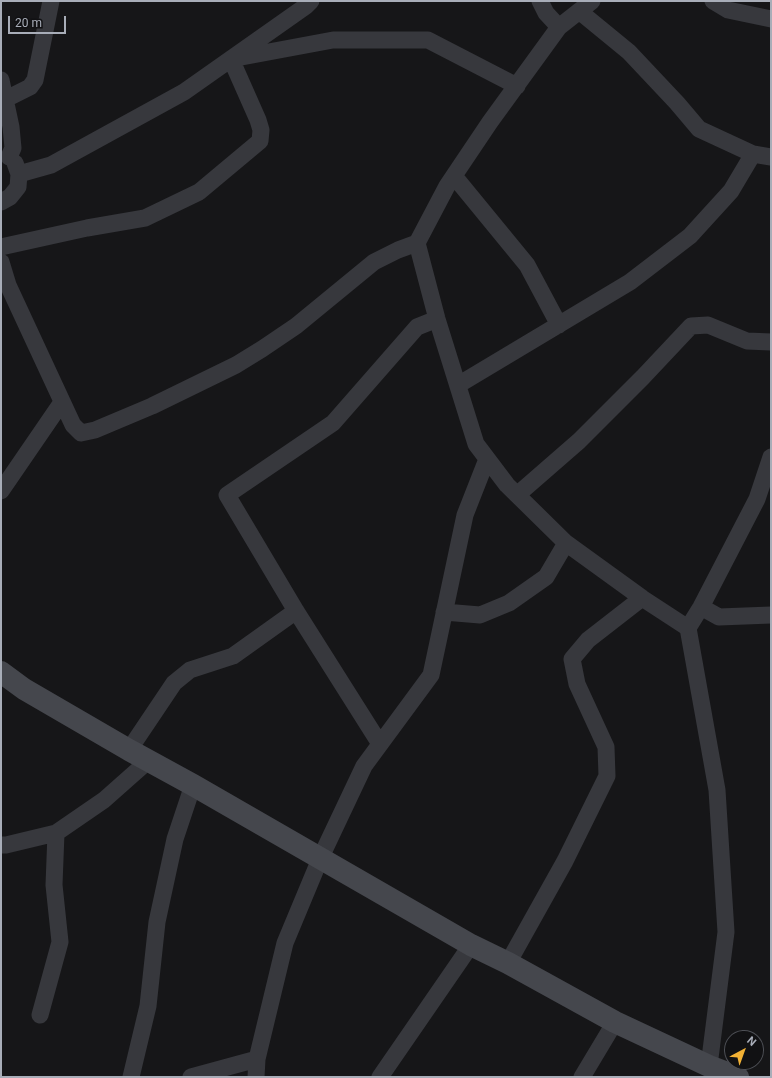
<!DOCTYPE html>
<style>
body{margin:0}
#map{position:relative;width:772px;height:1078px;overflow:hidden;background:#161618;font-family:Roboto,sans-serif}
canvas{display:block}
.frame{position:absolute;inset:0;border:2px solid #a8adb8;pointer-events:none}
.north{position:absolute;left:724px;top:1030px;width:40px;height:40px;box-sizing:border-box;background:#111113;border:1px solid #4d4f55;border-radius:50%;rotate:41deg;font-size:11px;font-weight:700;line-height:16px;text-align:center;color:#a8adb8}
.north::after{content:'';display:block;margin:auto;width:14px;height:18px;background:#f2b134;clip-path:polygon(50% 0,100% 100%,50% 72%,0 100%)}
.scale{position:absolute;left:8px;top:16px;width:58px;height:18px;box-sizing:border-box;border:2px solid #a8adb8;border-top:0;padding-left:5px;font-size:12px;line-height:14px;white-space:nowrap;color:#a8adb8;-webkit-text-stroke:3px #111113;paint-order:stroke}
</style>
<div id="map">
<canvas width="772" height="1078"></canvas>
<div class="frame"></div>
<div class="north">N</div>
<div class="scale">20 m</div>
</div>
<script>
const g = document.querySelector('canvas').getContext('2d');
g.lineJoin = 'round';
const poly = rows => new Path2D(rows.map(r => 'M' + r).join(''));
function strokePath(path, color, width, dash) { g.strokeStyle = color; g.lineWidth = width; g.lineCap = dash ? 'butt' : 'round'; g.setLineDash(dash || []); g.stroke(path); }
strokePath(poly([
 [540,1,546,13,559,27],
 [592,1,559,27,490,122,447,186,417,243,437,319,476,444,507,485,566,543,642,598,688,628],
 [713,1,728,10,771,19],
 [579,11,629,52,677,103,699,129,753,154,771,157],
 [1,80,11,127,13,148,9,157],
 [6,99,30,87,35,80,51,1],
 [19,174,51,165,184,92,306,6,311,1],
 [454,176,527,265,559,325],
 [1,202,10,197,18,187,19,174,15,163],
 [1,247,87,228,145,218,199,192,260,141,261,130,258,120,231,59,333,40,428,40,517,86],
 [1,262,8,285,73,425,81,433,95,430,152,406,236,365,262,349,296,326,374,262,398,250,417,243],
 [458,385,630,282,690,236,731,191,753,154],
 [1,491,62,402],
 [517,495,579,441,643,377,691,326,708,325,747,341,771,342],
 [701,607,719,617,771,615],
 [444,612,480,615,509,603,546,577,566,543],
 [380,744,296,611,227,495,333,423,417,327,437,319],
 [129,750,174,683,190,670,233,656,296,611],
 [1,845,6,845,56,833,104,800,148,761],
 [508,963,565,861,607,776,606,747,577,684,572,659,588,640,642,598],
 [40,1015,60,942,54,885,56,833],
 [709,1066,726,932,717,790,688,628,701,607,757,499,771,457],
 [131,1077,148,1006,157,922,175,839,193,785],
 [191,1077,257,1059],
 [256,1077,257,1059,285,943,320,859,364,766,431,675,465,515,487,459],
 [380,1077,471,945],
 [582,1077,615,1022]
]), '#37383d', 17);
strokePath(poly([
 [1,672,24,689,129,750,193,785,471,945,508,963,615,1022,709,1066,738,1077]
]), '#45474d', 22);
</script>
